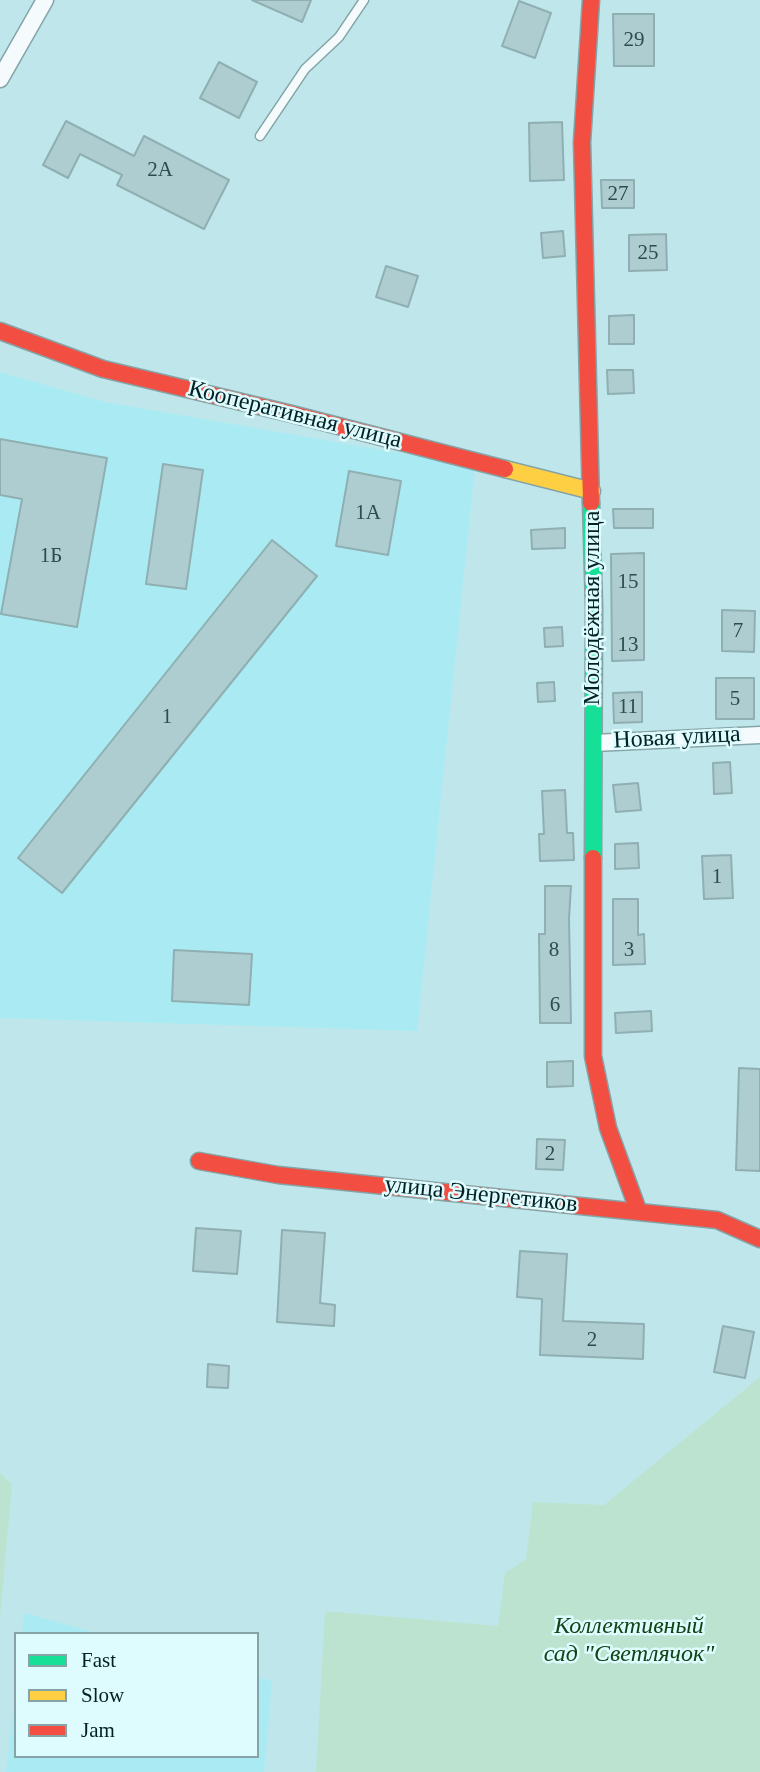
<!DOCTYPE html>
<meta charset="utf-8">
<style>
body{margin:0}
#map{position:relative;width:760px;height:1772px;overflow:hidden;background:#bfe7eb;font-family:Georgia,serif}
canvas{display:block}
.legend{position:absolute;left:14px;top:1632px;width:245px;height:126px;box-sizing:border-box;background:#defbfe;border:2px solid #86a4a7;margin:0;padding:9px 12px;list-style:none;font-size:21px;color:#012124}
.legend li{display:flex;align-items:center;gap:14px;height:35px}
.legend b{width:35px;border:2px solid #86a4a7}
</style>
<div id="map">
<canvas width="760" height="1772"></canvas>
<ul class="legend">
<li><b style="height:9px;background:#16e098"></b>Fast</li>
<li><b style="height:9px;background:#ffcf43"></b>Slow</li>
<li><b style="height:9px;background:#f24e42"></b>Jam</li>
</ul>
</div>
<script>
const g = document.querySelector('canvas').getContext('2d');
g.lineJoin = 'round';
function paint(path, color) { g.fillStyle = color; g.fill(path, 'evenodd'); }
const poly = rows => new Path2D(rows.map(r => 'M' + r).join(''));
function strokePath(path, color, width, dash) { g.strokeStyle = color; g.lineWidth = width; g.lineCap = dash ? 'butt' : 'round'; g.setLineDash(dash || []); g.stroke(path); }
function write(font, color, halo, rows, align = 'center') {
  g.font = font + ' Georgia,serif'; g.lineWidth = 5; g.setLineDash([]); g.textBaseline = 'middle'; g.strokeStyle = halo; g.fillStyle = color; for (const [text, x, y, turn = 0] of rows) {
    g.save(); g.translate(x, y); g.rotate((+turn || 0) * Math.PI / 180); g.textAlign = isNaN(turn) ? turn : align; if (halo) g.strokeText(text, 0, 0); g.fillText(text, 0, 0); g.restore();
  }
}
paint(poly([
 [0,372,105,402,475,466,417,1031,0,1018],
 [24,1613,100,1634,22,1634],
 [257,1677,272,1681,264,1772,6,1772,16,1686,16,1756,257,1756]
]), '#aaebf3');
paint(poly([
 [760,1377,760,1772,316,1772,325,1611,498,1626,505,1573,526,1559,533,1502,604,1505],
 [0,1473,12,1484,0,1618]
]), '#bce3d0');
const building = poly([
 [252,0,311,0,302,22,252,0],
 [519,1,551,13,535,58,502,46,519,1],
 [613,14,654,14,654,66,614,66,613,14],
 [219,62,257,82,239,118,200,98,219,62],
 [66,121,134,156,144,136,229,180,204,229,117,185,122,175,80,154,68,178,43,165,66,121],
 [562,122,564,180,530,181,529,123,562,122],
 [601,180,634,180,634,208,602,208,601,180],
 [563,231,565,256,543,258,541,233,563,231],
 [666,234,667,270,629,271,629,235,666,234],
 [386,266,418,276,408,307,376,297,386,266],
 [634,315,634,344,609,344,609,316,634,315],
 [607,370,633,370,634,393,608,394,607,370],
 [0,439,107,458,77,627,1,614,22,499,0,495,0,439],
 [163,464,203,470,186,589,146,584,163,464],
 [349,471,401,481,388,555,336,546,349,471],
 [613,509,653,509,653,528,614,528,613,509],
 [565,528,565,548,532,549,531,530,565,528],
 [272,540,317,576,62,893,18,858,272,540],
 [644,553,644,660,612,661,611,554,644,553],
 [722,610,755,611,754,652,722,651,722,610],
 [562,627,563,646,545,647,544,628,562,627],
 [716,678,754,678,754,719,716,719,716,678],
 [554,682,555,701,538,702,537,683,554,682],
 [642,692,642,722,614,723,613,693,642,692],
 [730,762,732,793,714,794,713,763,730,762],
 [638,783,641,810,616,812,613,785,638,783],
 [565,790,567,833,573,833,574,860,540,861,539,834,544,834,542,791,565,790],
 [638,843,639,868,615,869,615,844,638,843],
 [731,855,733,898,704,899,702,856,731,855],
 [545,886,571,886,569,919,571,1023,540,1023,539,934,545,934,545,886],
 [613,899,638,899,638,935,644,934,645,964,613,965,613,899],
 [174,950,252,954,249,1005,172,1001,174,950],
 [651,1011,652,1031,616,1033,615,1013,651,1011],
 [573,1061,573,1086,547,1087,547,1062,573,1061],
 [739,1068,760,1069,760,1171,736,1170,739,1068],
 [537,1139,565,1140,563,1170,536,1169,537,1139],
 [196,1228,241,1231,237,1274,193,1271,196,1228],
 [282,1230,325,1233,320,1303,335,1305,334,1326,277,1322,282,1230],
 [520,1251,567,1254,563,1321,644,1324,643,1359,540,1355,542,1299,517,1297,520,1251],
 [723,1326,754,1332,745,1378,714,1372,723,1326],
 [208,1364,229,1366,228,1388,207,1387,208,1364]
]);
paint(building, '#adcdd0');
strokePath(building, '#8fafb2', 2);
const lane = poly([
 [260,136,305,69,339,37,364,0]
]);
const street = poly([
 [0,79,45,0],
 [594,743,760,735]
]);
const fast = poly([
 [591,503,594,607,593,858]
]);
const slow = poly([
 [505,469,592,491]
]);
const jam = poly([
 [591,0,582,142,591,503],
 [0,331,103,369,292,414,505,469],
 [593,858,593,1056,608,1128,638,1210],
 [199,1161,278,1175,717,1220,760,1239]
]);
strokePath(lane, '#84a4a7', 11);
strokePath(street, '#84a4a7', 19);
strokePath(fast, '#84a4a7', 19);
strokePath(slow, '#84a4a7', 19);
strokePath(jam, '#84a4a7', 19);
strokePath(lane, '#f5fbfc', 8);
strokePath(street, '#f5fbfc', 16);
strokePath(fast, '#16e098', 16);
strokePath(slow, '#ffcf43', 16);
strokePath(jam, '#f24e42', 16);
write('21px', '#2c4c4f', null, [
 ["29",634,40],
 ["2А",160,170],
 ["27",618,194],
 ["25",648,253],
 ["1А",368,513],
 ["1Б",51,556],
 ["15",628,582],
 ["7",738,631],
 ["13",628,645],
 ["5",735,699],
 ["11",628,707],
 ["1",167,717],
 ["1",717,877],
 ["8",554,950],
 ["3",629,950],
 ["6",555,1005],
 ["2",550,1154],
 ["2",592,1340]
]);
write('24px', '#012124', '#defbfe', [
 ["Кооперативная улица",295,415,14],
 ["Молодёжная улица",593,608,-90],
 ["Новая улица",677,738,-3],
 ["улица Энергетиков",481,1195,6]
]);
write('italic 24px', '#114516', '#defbfe', [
 ["Коллективный",629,1627],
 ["сад \"Светлячок\"",629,1655]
]);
</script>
